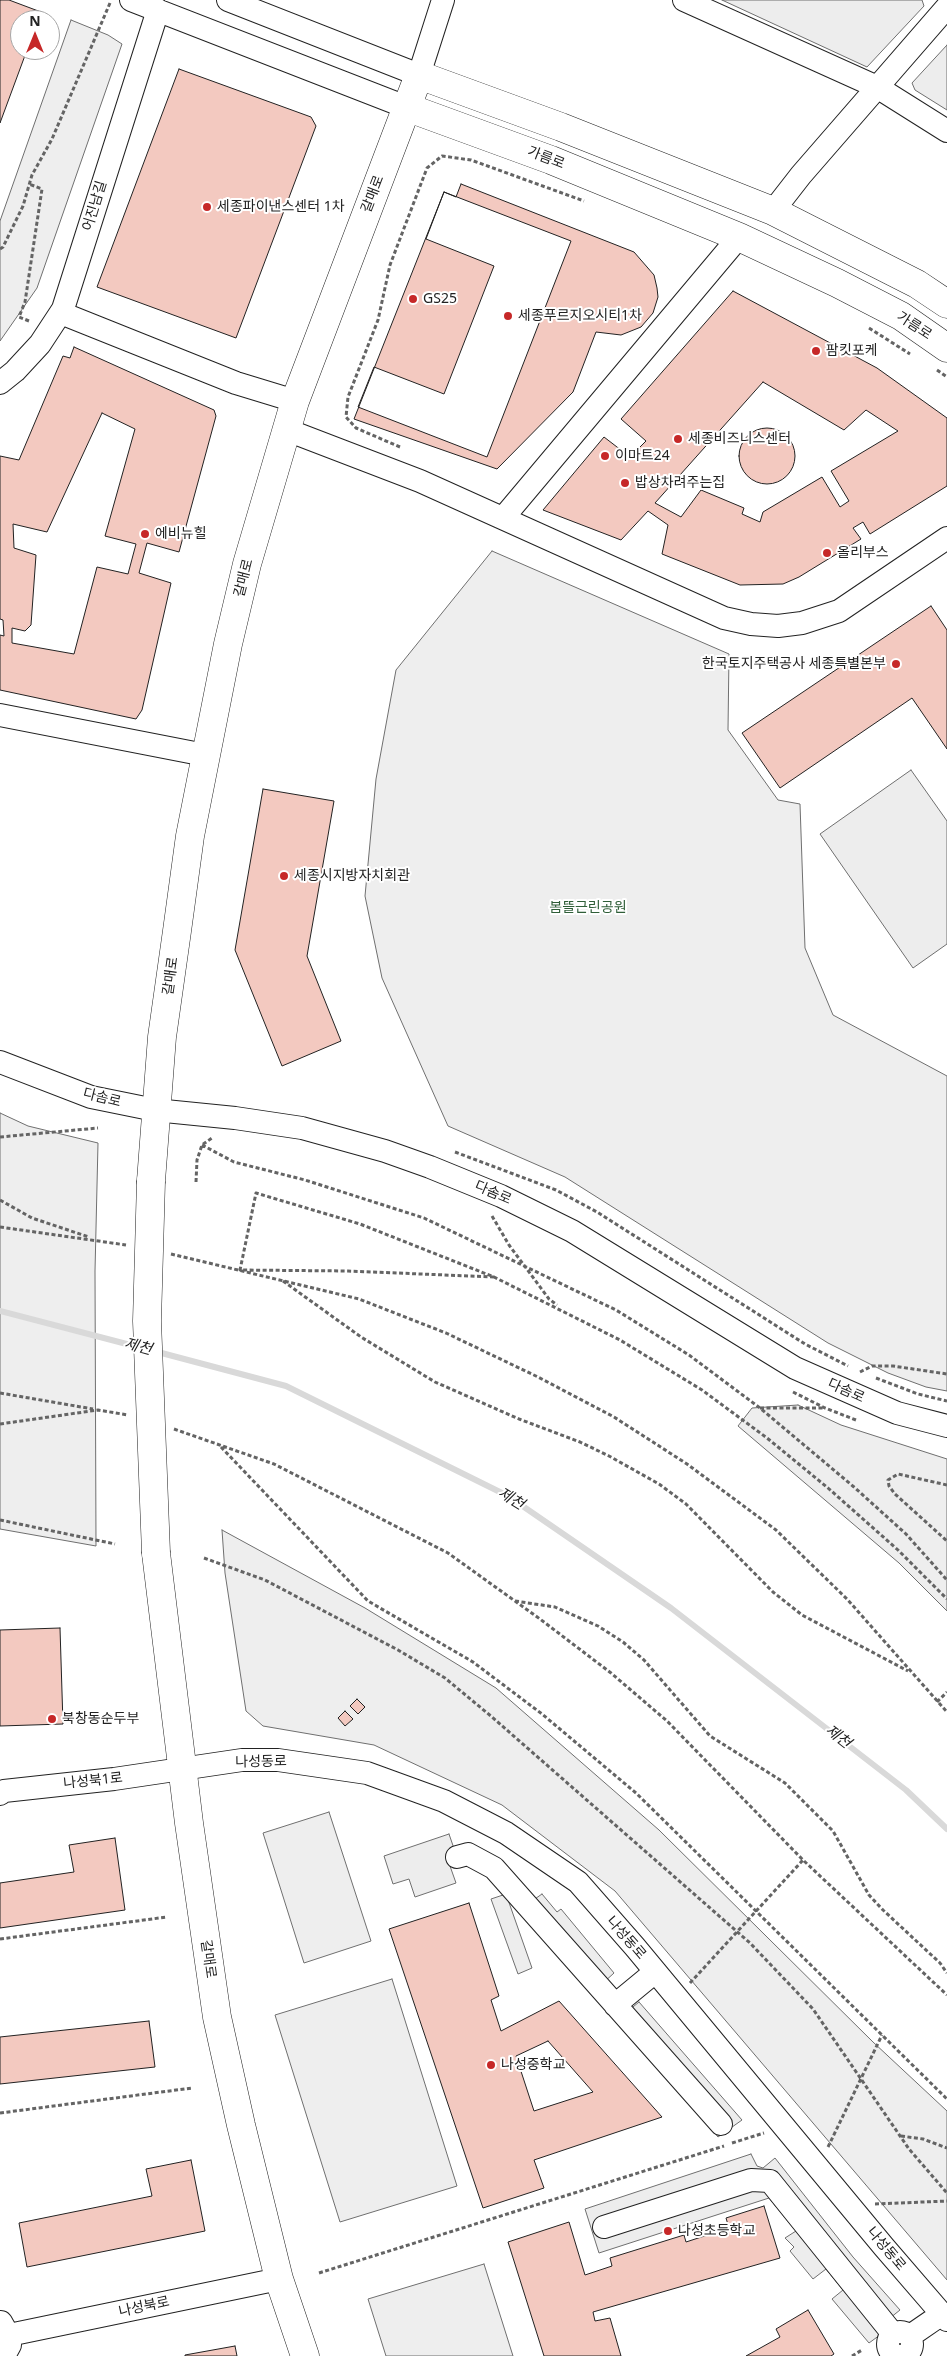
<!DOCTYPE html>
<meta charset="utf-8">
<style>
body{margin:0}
#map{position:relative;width:947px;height:2356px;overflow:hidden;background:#fff;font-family:"Noto Sans",sans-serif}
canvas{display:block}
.north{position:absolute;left:10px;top:10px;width:50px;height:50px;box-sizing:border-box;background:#fff;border:1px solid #a7a7a7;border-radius:50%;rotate:0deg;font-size:14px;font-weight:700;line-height:20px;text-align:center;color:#222}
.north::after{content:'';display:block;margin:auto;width:18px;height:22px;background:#c62828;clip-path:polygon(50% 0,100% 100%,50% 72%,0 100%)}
</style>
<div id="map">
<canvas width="947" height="2356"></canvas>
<div class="north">N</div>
</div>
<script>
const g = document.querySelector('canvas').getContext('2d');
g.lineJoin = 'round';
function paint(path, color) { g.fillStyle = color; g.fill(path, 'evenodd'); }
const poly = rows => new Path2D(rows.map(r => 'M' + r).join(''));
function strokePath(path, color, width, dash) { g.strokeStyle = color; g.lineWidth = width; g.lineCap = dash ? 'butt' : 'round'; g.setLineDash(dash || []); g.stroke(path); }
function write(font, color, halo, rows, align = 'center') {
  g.font = font + ' "Noto Sans","Noto Sans KR",sans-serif'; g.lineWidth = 4; g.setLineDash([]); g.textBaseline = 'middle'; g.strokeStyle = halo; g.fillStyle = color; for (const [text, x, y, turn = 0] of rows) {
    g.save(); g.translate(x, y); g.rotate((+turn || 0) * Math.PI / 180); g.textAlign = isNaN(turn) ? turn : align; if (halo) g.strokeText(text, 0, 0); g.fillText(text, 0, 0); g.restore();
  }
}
const green = poly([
 [71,20,108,35,122,44,37,288,0,341,0,221,71,20],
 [492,551,729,654,728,730,778,800,800,804,805,948,833,1015,947,1076,947,1391,926,1387,888,1373,828,1343,565,1177,448,1126,382,978,365,896,376,779,396,670,492,551],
 [0,1113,28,1126,98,1143,95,1271,96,1546,0,1529,0,1113],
 [798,1405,841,1425,947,1459,947,1611,899,1563,738,1426,752,1408,798,1405],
 [222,1530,365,1608,496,1688,659,1830,873,2042,947,2111,947,2280,615,1891,502,1805,374,1745,263,1726,246,1711,225,1573,222,1530],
 [329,1812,371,1941,304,1963,263,1833,329,1812],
 [392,1979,457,2186,340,2222,275,2015,392,1979],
 [484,2264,513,2356,386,2356,368,2299,484,2264]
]);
paint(green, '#eee');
strokePath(green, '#6f6f6f', 1);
const parking = poly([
 [722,0,922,0,924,6,867,67,722,0],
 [947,45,947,110,915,90,912,83,947,45],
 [911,770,947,821,947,944,913,968,820,834,911,770],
 [449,1834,459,1863,450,1866,456,1883,415,1897,409,1879,393,1884,384,1856,449,1834],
 [506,1894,532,1968,518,1974,491,1899,506,1894],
 [542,1894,557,1912,561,1909,614,1973,603,1983,532,1901,542,1894],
 [639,2002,742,2120,718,2137,617,2020,639,2002],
 [751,2154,757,2166,763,2168,775,2158,853,2257,900,2310,890,2318,895,2324,869,2343,832,2299,843,2290,826,2269,813,2279,790,2251,794,2247,785,2238,796,2231,769,2198,599,2253,585,2209,751,2154]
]);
paint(parking, '#ededed');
strokePath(parking, '#6f6f6f', 1);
strokePath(poly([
 [0,1311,142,1348],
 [154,1351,286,1386,508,1496,671,1608,906,1790,947,1829]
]), '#d9d9d9', 6);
const building = poly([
 [0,0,9,0,41,12,38,20,20,20,20,50,27,50,0,123,0,0],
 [179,69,311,117,316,126,236,338,97,287,179,69],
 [461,184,634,252,654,275,657,288,658,297,653,313,641,327,621,335,596,332,573,392,497,469,354,419,444,192,456,197,461,184],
 [444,192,571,241,487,457,358,407,374,367,444,394,494,266,426,239,444,192],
 [733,291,877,368,947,418,947,486,870,534,863,522,853,528,861,539,799,577,783,584,740,585,662,554,668,525,648,511,621,540,543,510,604,437,630,457,646,441,621,419,733,291],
 [763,382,844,430,866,410,898,431,831,471,849,501,840,507,822,477,763,512,760,522,742,514,744,508,701,490,681,517,655,503,763,382],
 [74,347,214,410,216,416,179,552,147,543,139,573,171,583,142,710,136,719,0,690,0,635,4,636,3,620,0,619,0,456,19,460,63,356,70,358,74,347],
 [102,413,135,429,105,536,136,544,128,574,97,567,74,654,12,643,12,628,25,631,31,625,36,555,14,548,13,524,47,532,102,413],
 '739 456a28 28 0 1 1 56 0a28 28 0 1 1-56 0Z',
 [931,606,947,630,947,749,912,698,780,788,742,733,931,606],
 [263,789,334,801,307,956,341,1041,282,1066,235,950,263,789],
 [60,1628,63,1724,0,1726,0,1630,60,1628],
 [357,1699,365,1707,358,1714,350,1706,357,1699],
 [345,1711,353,1719,345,1726,338,1718,345,1711],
 [115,1838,125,1910,0,1928,0,1883,74,1872,69,1845,115,1838],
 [469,1903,499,1996,491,2000,501,2031,559,2001,662,2117,534,2160,544,2188,483,2208,389,1929,469,1903],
 [548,2041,593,2092,534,2111,516,2056,548,2041],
 [149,2021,155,2067,0,2084,0,2037,149,2021],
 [191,2160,205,2231,27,2267,19,2223,152,2196,146,2169,191,2160],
 [764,2206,780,2258,593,2312,595,2321,610,2318,621,2356,544,2356,508,2242,569,2222,585,2275,612,2266,610,2258,684,2235,686,2242,729,2228,726,2218,764,2206],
 [808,2310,834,2354,831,2356,746,2356,780,2337,776,2329,808,2310],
 [235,2346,237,2356,185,2356,185,2355,235,2346]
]);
paint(building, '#f3c9c0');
strokePath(building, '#222', 1);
const minor = poly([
 [131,0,406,107],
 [228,0,419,75,443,0],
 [684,0,877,87,947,131],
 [773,211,801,175,947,7],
 [61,313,236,383,295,401],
 [0,383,15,371,40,344,63,309,158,10],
 [287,430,420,481,724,618,751,624,778,626,802,623,839,611,947,538],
 [503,518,739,237],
 [0,715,205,755],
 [0,1062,91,1097,155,1110,235,1118,302,1128,385,1151,430,1167,501,1196,572,1231,795,1368,897,1413,947,1426],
 [0,1794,4,1791,114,1779,242,1760,278,1760,367,1773,444,1801,506,1833,578,1882,635,1947,884,2247,947,2320],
 [457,1857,468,1854,494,1868,721,2124],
 [615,2005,655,1972],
 [604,2227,751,2180,770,2181,893,2334],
 [1,2322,10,2338,10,2345,4,2356],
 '888 2344a12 12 0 1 1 24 0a12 12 0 1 1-24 0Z',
 [9,2335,279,2279],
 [910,2336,942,2314]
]);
const major = poly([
 [406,107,551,160,739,237,837,283,901,316,947,348],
 [151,1181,162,1037,177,931,190,836,228,644,247,564,295,401,419,75,561,127,773,211,917,284,947,304],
 [156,1553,189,1823,217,2017,241,2125,279,2279,305,2356]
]);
strokePath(minor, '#222', 24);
strokePath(major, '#222', 29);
strokePath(poly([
 [0,249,3,247,23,206,32,175,52,139,110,3],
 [29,321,19,317,25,302,42,189,29,184],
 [869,328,910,354],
 [937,370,947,377],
 [400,447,356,428,346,417,348,397,378,320,390,265,427,168,442,156,471,160,584,201],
 [0,1137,98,1128],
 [202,1145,234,1162,305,1180,424,1218,616,1310,689,1355,760,1408,854,1487,906,1534,947,1580],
 [455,1152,556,1190,597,1212,805,1344,848,1366],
 [196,1182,197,1160,202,1145,212,1138],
 [0,1200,32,1218,89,1237],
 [492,1216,509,1245,549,1299,557,1305],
 [0,1227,126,1245],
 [171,1254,359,1299,446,1333,538,1377,614,1417,687,1464,776,1530,847,1599,947,1712],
 [494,1277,348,1271,240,1270,256,1193,360,1224,494,1277,620,1340,702,1390,767,1438,828,1488,898,1550,947,1599],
 [283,1281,361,1337,435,1382,519,1419,580,1442,609,1456,659,1484,686,1504,773,1592,802,1615,908,1671],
 [860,1372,872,1366,893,1366,947,1374],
 [876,1378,918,1394,947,1401],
 [793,1392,825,1408,856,1420],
 [0,1393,93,1409],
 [760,1408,824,1408],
 [0,1424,98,1410,128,1415],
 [174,1429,274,1464,448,1553,540,1619,611,1673,667,1721,803,1860,947,1995],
 [221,1447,368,1601,473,1662,542,1714,636,1793,947,2099],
 [947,1485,898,1474,888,1480,889,1486,895,1494,947,1541],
 [0,1520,115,1544],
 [204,1558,265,1580,398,1650,445,1678,492,1717,750,1943,813,2009,909,2149,947,2193],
 [515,1601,555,1607,598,1626,623,1642,644,1660,710,1736,785,1783,833,1831,869,1895,883,1910,940,1963,947,1973],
 [937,1702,947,1692],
 [0,1939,167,1917],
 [690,1983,803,1860],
 [0,2113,192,2088],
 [901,2136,923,2139,947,2148],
 [732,2143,764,2133],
 [828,2147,882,2035],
 [875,2204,947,2201],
 [319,2273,724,2146],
 [852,2356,862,2350]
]), '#646464', 3, [4, 2.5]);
strokePath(minor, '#fff', 22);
strokePath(major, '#fff', 28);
const majorBridge = poly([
 [151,1181,147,1321,156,1553]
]);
strokePath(majorBridge, '#222', 29, []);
strokePath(majorBridge, '#fff', 28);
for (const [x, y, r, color] of [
 [207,207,5,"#c62828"],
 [413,299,5,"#c62828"],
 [508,316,5,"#c62828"],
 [816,351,5,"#c62828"],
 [678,439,5,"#c62828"],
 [605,456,5,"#c62828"],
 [625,483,5,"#c62828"],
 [145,534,5,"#c62828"],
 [827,553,5,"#c62828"],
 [896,664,5,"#c62828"],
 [284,876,5,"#c62828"],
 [52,1719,5,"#c62828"],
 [491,2065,5,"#c62828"],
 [668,2231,5,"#c62828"]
]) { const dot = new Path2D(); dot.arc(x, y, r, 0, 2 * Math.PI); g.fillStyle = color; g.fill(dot); strokePath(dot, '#fff', 2); }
write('14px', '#222', '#fff', [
 ["가름로",546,158,21],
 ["갈매로",373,194,-69],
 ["어진남길",95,206,-73],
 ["가름로",914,326,33],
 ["갈매로",244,578,-76],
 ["갈매로",171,976,-82],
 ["다솜로",102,1098,14],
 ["다솜로",493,1193,23],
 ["다솜로",846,1391,24],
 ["나성동로",261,1762,-1],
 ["나성북1로",93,1781,-6],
 ["나성동로",626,1938,49],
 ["갈매로",208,1959,82],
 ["나성동로",886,2249,50],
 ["나성북로",144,2307,-12]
]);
write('14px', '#222', '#fff', [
 ["세종파이낸스센터 1차",217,207],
 ["GS25",423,299],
 ["세종푸르지오시티1차",518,316],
 ["팜킷포케",826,351],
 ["세종비즈니스센터",688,439],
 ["이마트24",615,456],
 ["밥상차려주는집",635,483],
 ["에비뉴힐",155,534],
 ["올리부스",837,553],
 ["한국토지주택공사 세종특별본부",886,664,"right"],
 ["세종시지방자치회관",294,876],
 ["북창동순두부",62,1719],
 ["나성중학교",501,2065],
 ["나성초등학교",678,2231]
], 'left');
write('14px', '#2f5e38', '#fff', [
 ["봄뜰근린공원",588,908]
]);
write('italic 15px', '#222', '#fff', [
 ["제천",138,1347,15],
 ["제천",511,1499,31],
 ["제천",838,1737,38]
]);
</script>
